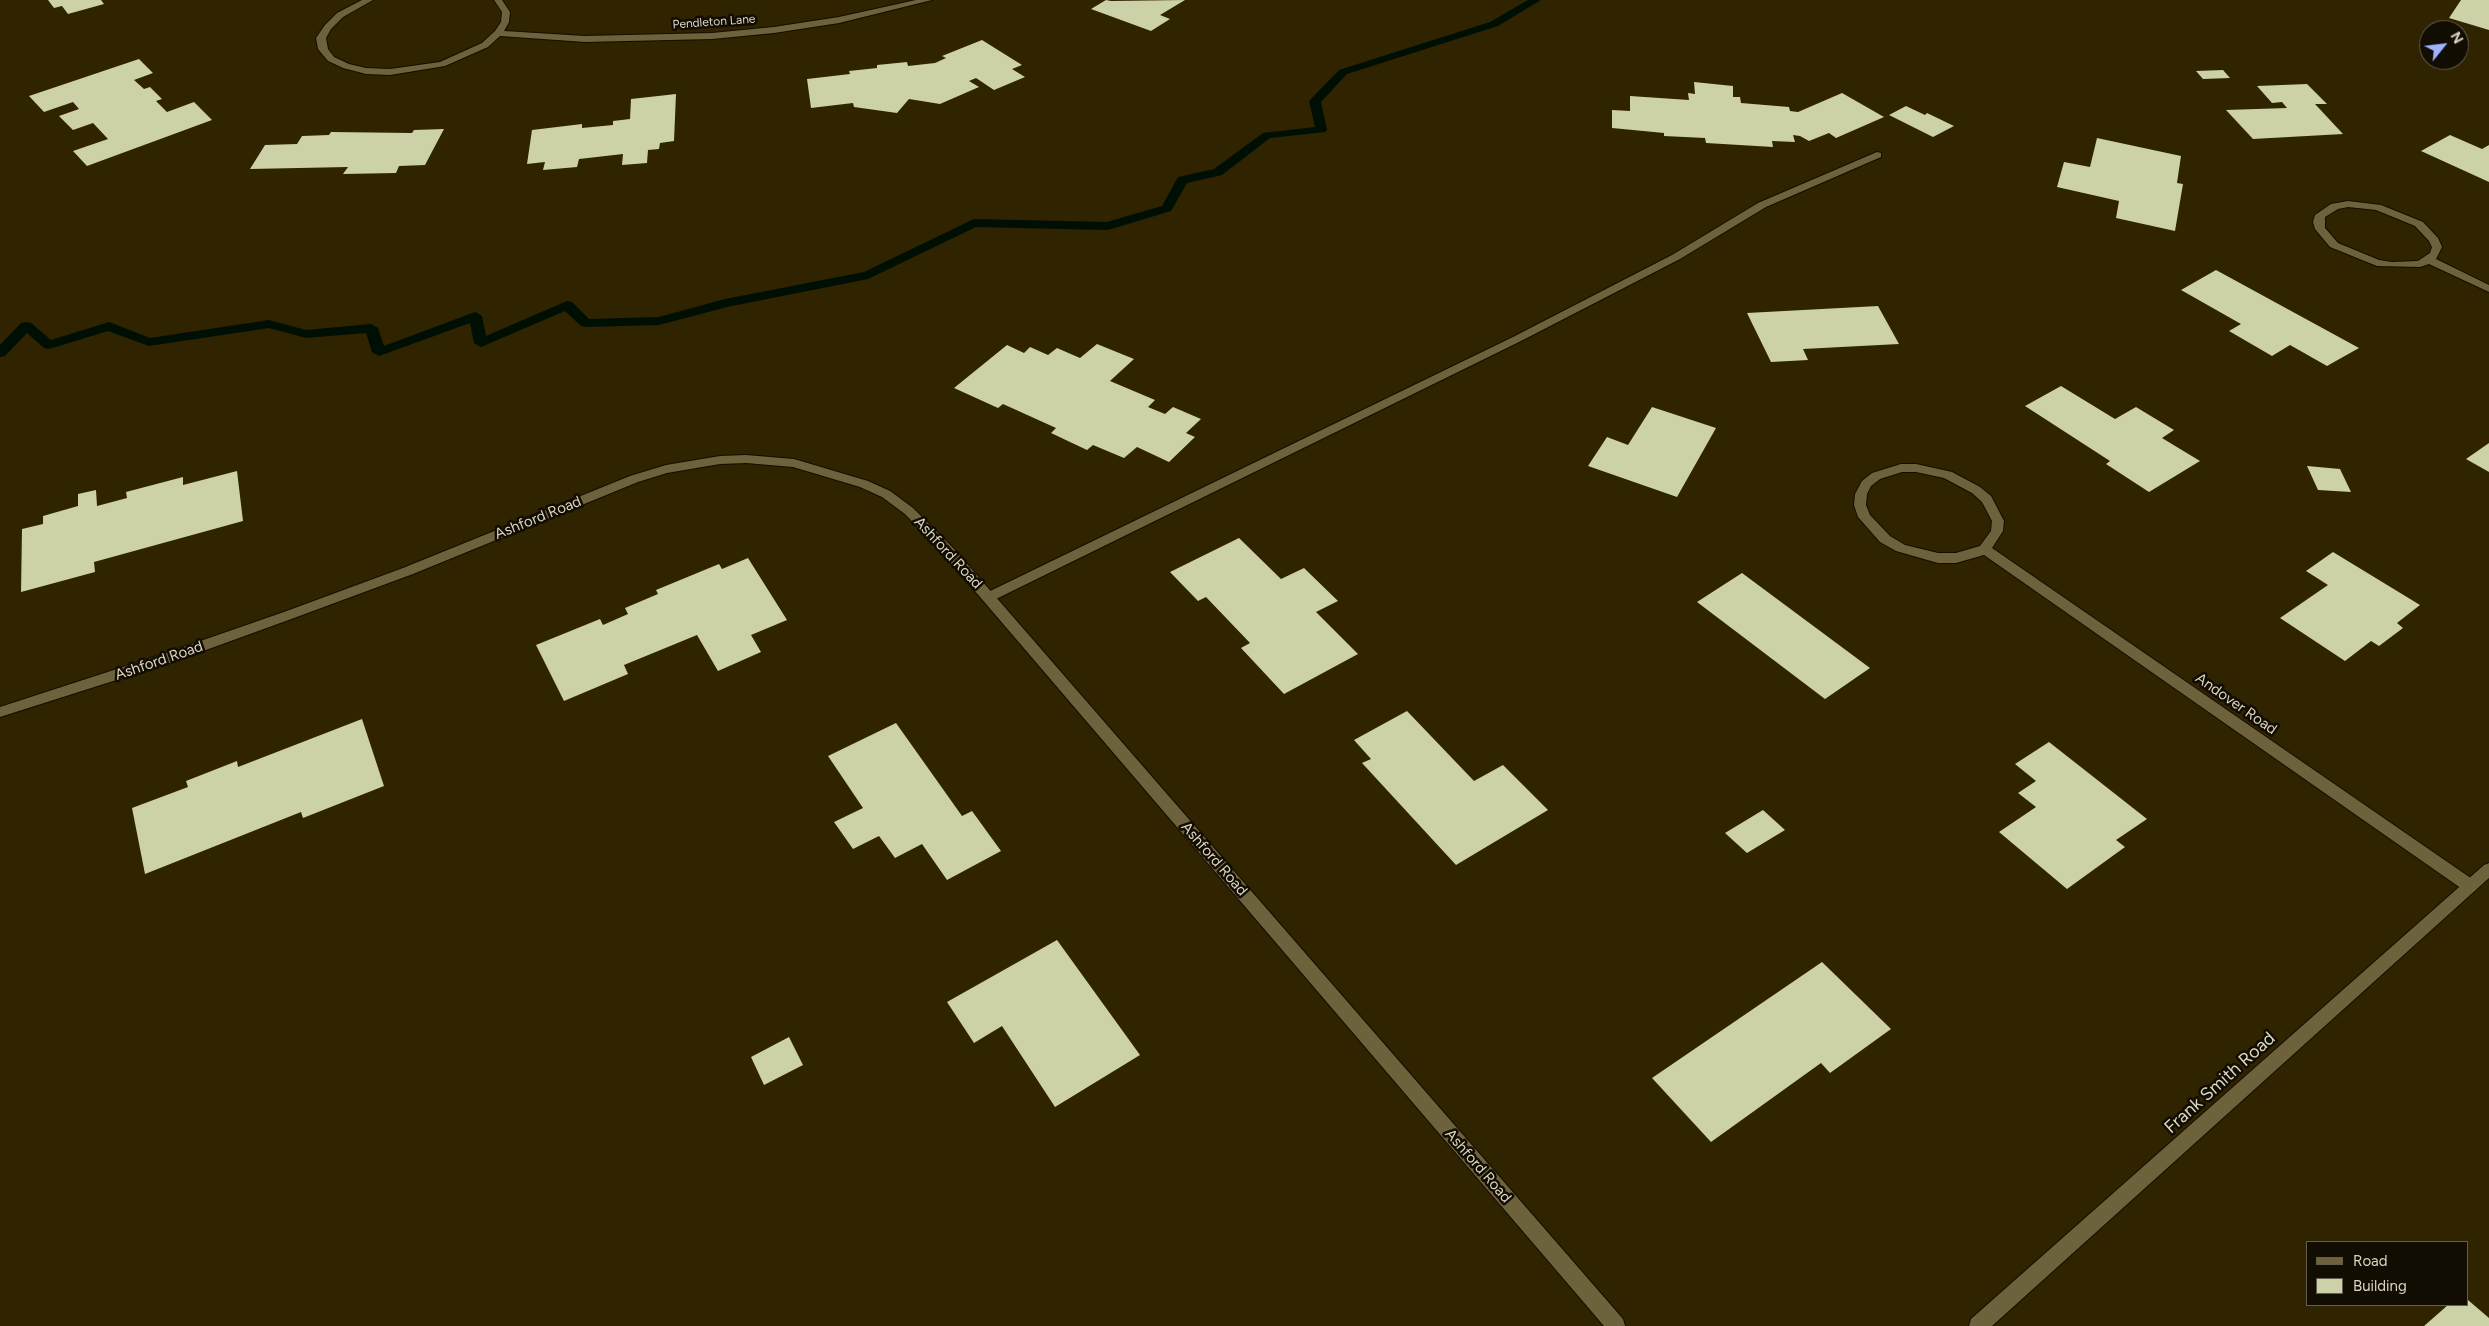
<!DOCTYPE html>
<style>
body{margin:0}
#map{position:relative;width:2489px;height:1326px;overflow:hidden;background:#2f2300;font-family:Figtree,sans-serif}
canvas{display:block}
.legend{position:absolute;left:2306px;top:1241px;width:162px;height:65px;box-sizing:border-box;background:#120d02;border:1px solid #635d4e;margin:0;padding:6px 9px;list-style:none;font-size:15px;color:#dcd5c1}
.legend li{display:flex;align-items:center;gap:10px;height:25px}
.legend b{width:25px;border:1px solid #635d4e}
.north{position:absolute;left:2419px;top:20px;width:50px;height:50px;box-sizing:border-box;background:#120d02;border:1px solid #635d4e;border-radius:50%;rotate:61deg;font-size:14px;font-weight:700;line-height:20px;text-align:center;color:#dcd5c1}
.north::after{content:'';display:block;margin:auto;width:18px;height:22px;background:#9eb3fd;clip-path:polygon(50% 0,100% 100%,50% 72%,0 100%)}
</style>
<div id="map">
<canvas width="2489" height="1326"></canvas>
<ul class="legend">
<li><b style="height:6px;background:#6e623d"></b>Road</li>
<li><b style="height:14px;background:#cdd1a7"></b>Building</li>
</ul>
<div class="north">N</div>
</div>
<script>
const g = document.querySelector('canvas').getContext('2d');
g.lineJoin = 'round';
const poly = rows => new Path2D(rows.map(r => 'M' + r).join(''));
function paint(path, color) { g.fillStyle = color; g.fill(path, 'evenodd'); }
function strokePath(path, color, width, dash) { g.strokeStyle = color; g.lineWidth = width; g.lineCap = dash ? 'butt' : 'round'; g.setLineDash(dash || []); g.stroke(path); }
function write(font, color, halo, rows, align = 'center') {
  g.font = font + ' Figtree,sans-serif'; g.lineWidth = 5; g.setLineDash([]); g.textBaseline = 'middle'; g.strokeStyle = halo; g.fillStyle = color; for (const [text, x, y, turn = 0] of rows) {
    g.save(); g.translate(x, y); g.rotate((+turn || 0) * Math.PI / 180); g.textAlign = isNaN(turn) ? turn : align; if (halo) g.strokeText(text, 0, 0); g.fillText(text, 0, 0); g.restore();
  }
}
paint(poly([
 [1528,0,1541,0,1498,26,1347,74,1321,102,1327,130,1325,132,1270,138,1222,175,1187,183,1171,211,1108,230,976,227,868,279,727,307,659,325,586,327,581,326,565,311,481,347,474,343,470,323,379,356,372,352,366,333,306,338,269,328,149,346,108,331,49,349,44,348,27,333,5,356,0,357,0,345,21,323,26,322,31,323,51,340,109,322,150,338,269,320,306,330,371,324,378,328,384,346,475,312,482,316,486,336,567,301,572,302,589,319,659,317,725,299,864,272,974,219,1107,222,1162,206,1178,177,1214,169,1263,133,1315,127,1309,101,1339,70,1490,22,1528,0]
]), '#000f04');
paint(poly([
 [48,0,101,0,104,4,68,14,62,6,54,8],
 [1106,0,1111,1,1185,0,1160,15,1170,19,1151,31,1091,9],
 [2461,0,2489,0,2489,30,2449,18],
 [982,40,1022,65,1012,69,1025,77,994,90,976,78,969,81,979,87,940,104,909,99,897,113,854,107,853,103,811,108,807,79,850,74,849,71,877,68,877,65,907,62,908,66,935,63,946,58,942,56],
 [139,59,153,73,134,80,144,89,150,87,162,99,156,101,167,112,194,102,212,120,87,166,73,151,108,139,93,123,73,130,59,116,79,109,73,102,44,112,29,96],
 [2223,70,2230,78,2203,79,2196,71],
 [1694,82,1733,86,1733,97,1740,97,1741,103,1789,107,1790,111,1798,112,1842,93,1884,117,1836,138,1829,133,1809,141,1800,136,1793,135,1795,142,1772,141,1773,147,1706,143,1705,138,1664,136,1664,133,1612,128,1612,110,1630,111,1630,96,1689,100,1688,93,1695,94],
 [2307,84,2327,104,2315,104,2343,134,2253,139,2226,110,2287,108,2282,102,2272,103,2257,86],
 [676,94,674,141,660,143,659,149,648,150,647,163,622,165,623,154,579,159,577,167,543,170,545,162,527,164,532,130,582,124,582,128,613,125,613,121,630,119,631,99],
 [1906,106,1925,115,1927,113,1954,126,1933,137,1889,115],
 [444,129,425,165,399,166,396,173,343,174,348,167,250,169,265,145,297,144,302,136,329,135,331,132,412,133,414,130],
 [2450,135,2482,149,2489,145,2489,182,2421,151],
 [2097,138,2181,156,2177,183,2183,184,2175,231,2116,218,2119,201,2057,187,2064,162,2090,167],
 [2216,270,2359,348,2327,366,2290,345,2272,356,2229,331,2241,324,2181,290],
 [1878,306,1899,344,1803,349,1808,360,1771,362,1747,313],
 [1097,344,1134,359,1110,381,1155,400,1148,407,1165,414,1173,407,1201,419,1186,433,1195,437,1169,462,1137,447,1124,458,1093,445,1087,450,1051,433,1056,428,1003,404,998,408,954,388,1007,345,1024,353,1030,347,1048,355,1057,348,1080,358],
 [2061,386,2115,419,2136,407,2174,430,2162,438,2200,461,2149,492,2106,464,2110,461,2025,406],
 [1652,407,1716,428,1677,497,1588,466,1607,437,1628,445],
 [2489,443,2489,472,2466,459],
 [2307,466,2340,469,2351,492,2318,490],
 [237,471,243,521,94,562,95,572,21,592,22,529,43,524,43,516,78,506,78,494,96,490,97,506,127,498,126,492,183,477,183,485],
 [1239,538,1281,579,1304,568,1338,601,1316,612,1358,654,1284,694,1241,648,1250,643,1206,597,1198,601,1170,572],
 [2333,552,2420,605,2397,623,2403,628,2379,646,2371,641,2345,661,2280,618,2328,585,2306,571],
 [748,558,787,620,751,635,761,652,718,671,697,635,624,665,628,674,564,701,536,645,600,619,603,625,628,614,625,608,658,594,656,590,719,564,722,569],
 [1742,573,1870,668,1825,699,1697,602],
 [1407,711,1474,781,1503,765,1548,810,1456,865,1362,763,1371,759,1354,740],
 [362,719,384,786,303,818,301,812,145,874,132,808,188,787,186,781,237,761,238,767],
 [896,723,962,816,972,811,1001,851,947,880,922,844,895,858,879,836,853,849,834,822,863,808,828,756],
 [2049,742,2147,819,2116,840,2125,847,2067,889,1999,832,2036,807,2018,793,2036,781,2015,764],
 [1763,810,1785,830,1747,853,1725,833],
 [1057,940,1140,1055,1055,1107,1002,1026,974,1043,947,1002],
 [1822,962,1891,1029,1830,1073,1821,1063,1711,1142,1652,1078],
 [789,1037,803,1065,764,1085,751,1057],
 [2468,1300,2489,1318,2489,1326,2424,1326,2448,1305,2468,1305]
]), '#cdd1a7');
const service = poly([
 [1877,152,1881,153,1881,157,1766,207,1680,259,1521,341,994,600,984,600,982,597,984,594,1513,337,1672,255,1758,203,1877,152]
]);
const minor = poly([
 [362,0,373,0,343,17,331,29,326,38,328,49,334,57,349,64,366,68,390,69,440,62,482,43,495,31,501,22,502,12,494,0,502,0,510,12,509,22,504,31,585,36,712,33,774,27,839,17,916,0,932,0,839,23,774,33,712,39,585,42,500,36,488,47,445,66,390,75,366,74,343,68,328,61,318,49,316,38,325,25,337,13,362,0],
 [2348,201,2381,205,2423,222,2438,238,2442,247,2436,259,2489,285,2489,292,2429,264,2420,267,2377,266,2330,247,2315,229,2313,222,2315,215,2331,204,2348,201],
 [2348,207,2376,210,2415,226,2429,241,2432,247,2430,253,2418,261,2392,262,2379,260,2338,243,2325,228,2325,217,2338,209,2348,207],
 [746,455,794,459,868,481,890,491,913,508,955,550,1623,1319,1625,1326,1604,1326,945,556,905,514,882,497,860,487,793,467,746,463,720,464,667,473,638,482,413,574,294,618,173,662,0,717,0,707,163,654,284,612,403,568,630,476,666,465,720,456,746,455],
 [1901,464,1916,464,1952,472,1980,487,1991,496,2004,521,2003,531,1992,548,2475,881,2478,886,2475,891,2470,892,2465,891,1984,555,1956,563,1938,563,1896,551,1880,542,1858,517,1854,505,1855,494,1862,481,1872,473,1901,464],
 [1902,472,1916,472,1944,478,1972,493,1982,502,1992,521,1991,531,1980,546,1956,553,1938,553,1905,545,1890,536,1870,515,1866,505,1867,494,1871,486,1880,479,1902,472]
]);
const tertiary = poly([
 [2489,863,2489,878,1992,1326,1969,1326,1971,1319,2484,865,2489,863]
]);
strokePath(service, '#150d00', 2);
strokePath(minor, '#150d00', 2);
strokePath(tertiary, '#150d00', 2);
paint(service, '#6e623d');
paint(minor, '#6e623d');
paint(tertiary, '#6e623d');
write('12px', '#dcd5c1', '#120d02', [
 ["Pendleton Lane",714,22,-4]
]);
write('15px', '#dcd5c1', '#120d02', [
 ["Ashford Road",538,518,-22],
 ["Ashford Road",948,553,47],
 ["Ashford Road",159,661,-19],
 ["Andover Road",2236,704,35],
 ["Ashford Road",1214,859,49],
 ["Ashford Road",1478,1166,49]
]);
write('18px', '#dcd5c1', '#120d02', [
 ["Frank Smith Road",2220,1083,-42]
]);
</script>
